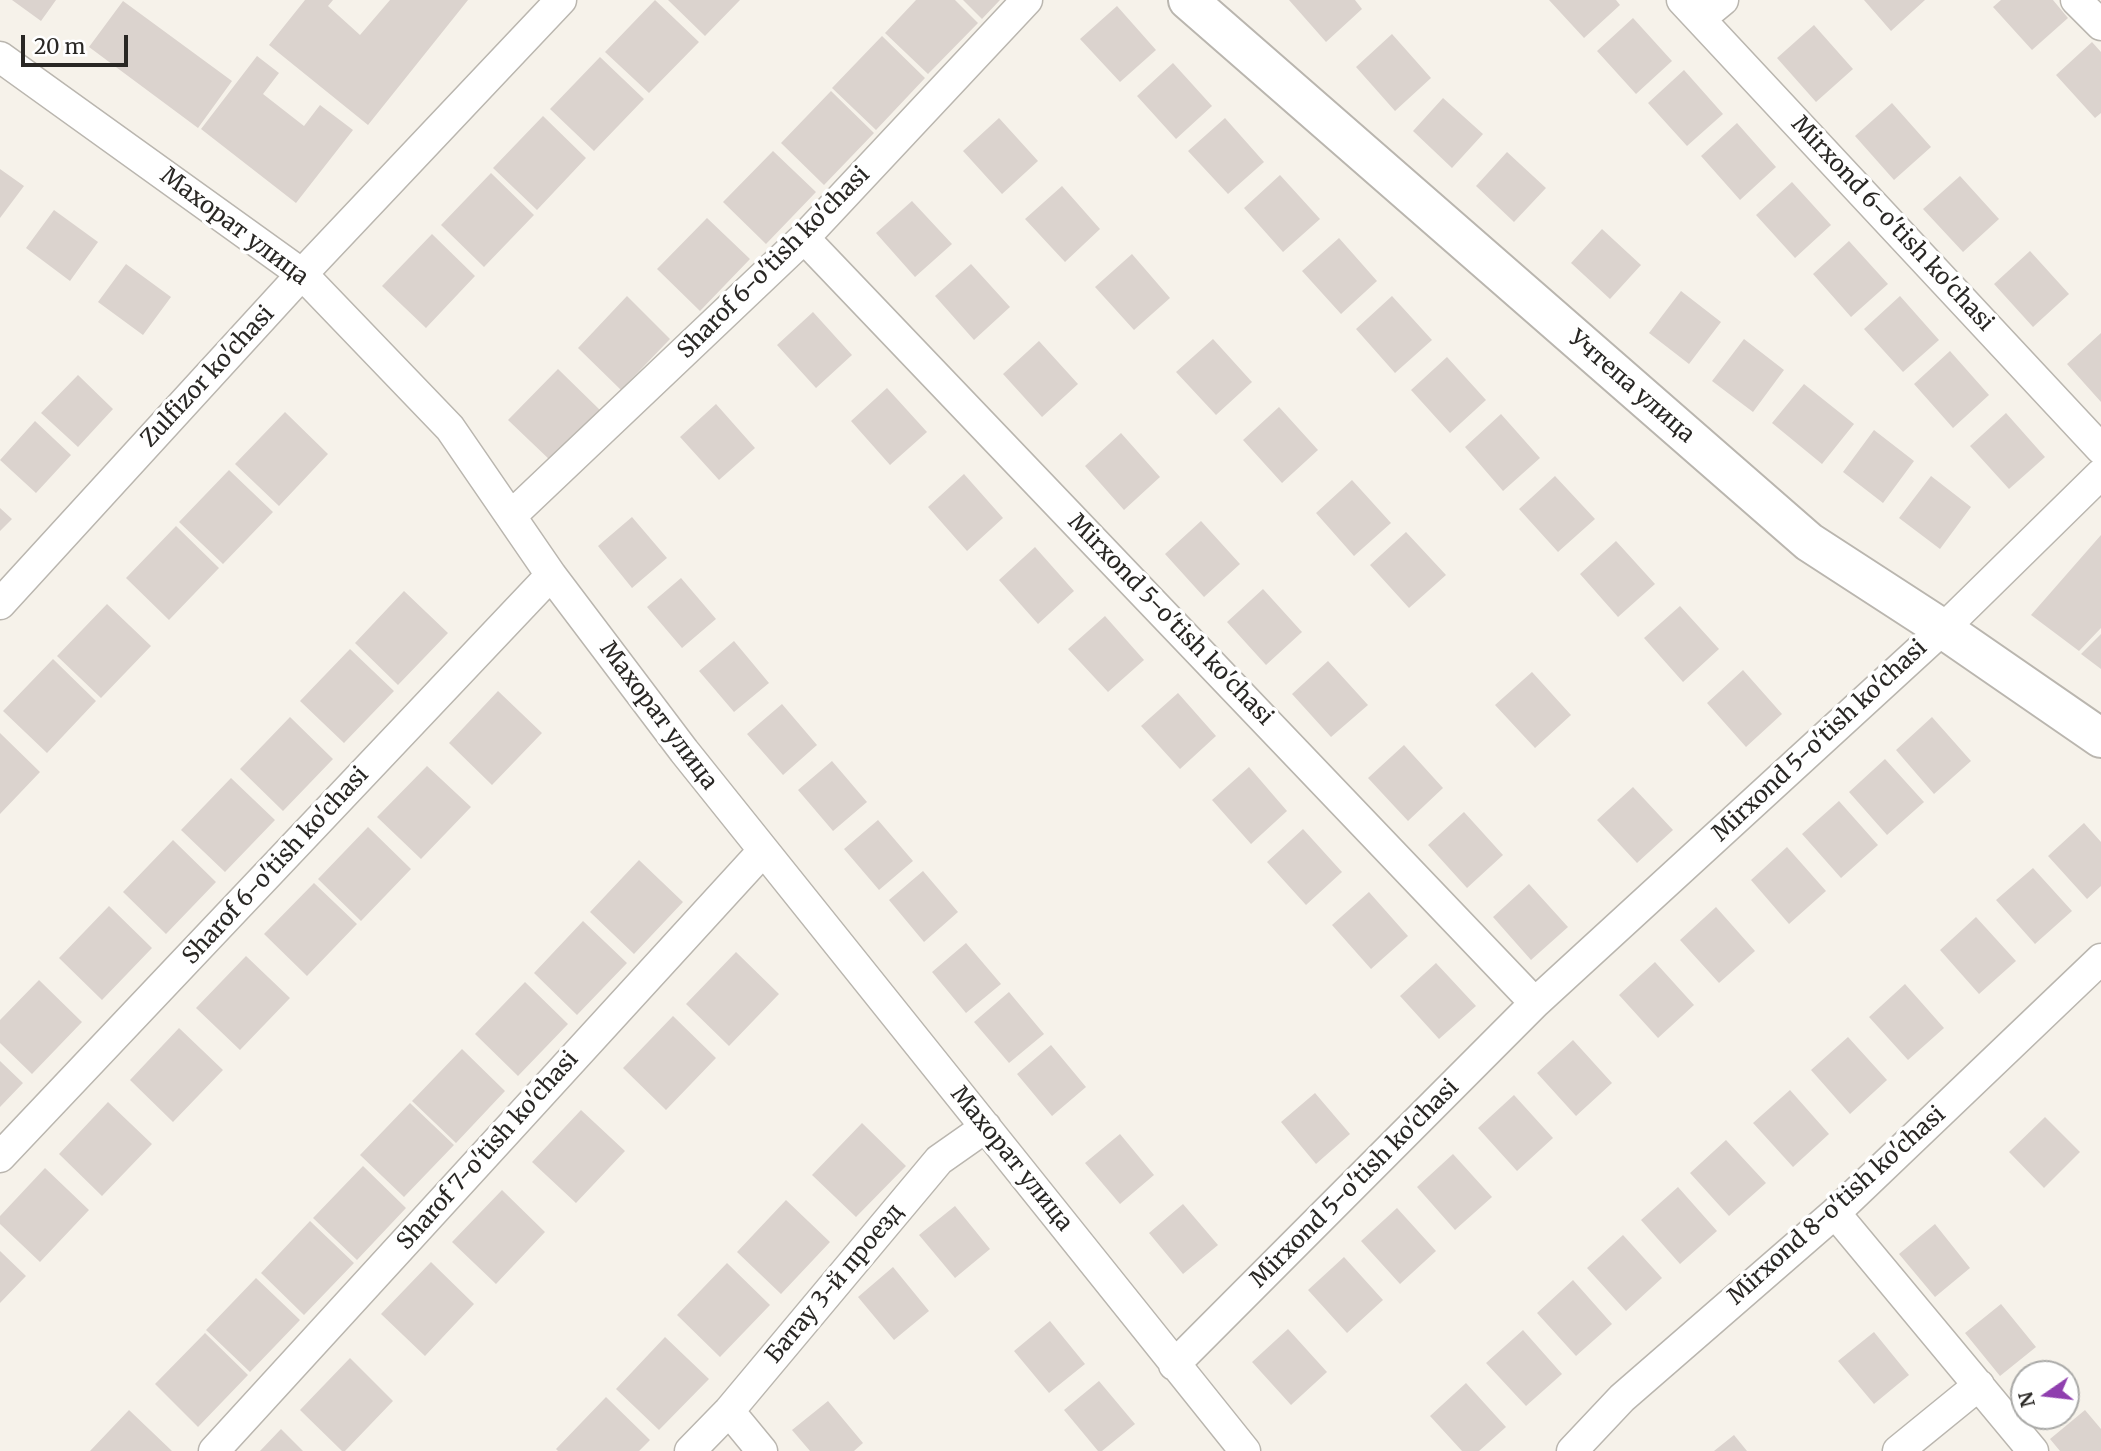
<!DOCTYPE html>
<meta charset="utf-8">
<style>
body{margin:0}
#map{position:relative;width:2101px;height:1451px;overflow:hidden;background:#f6f2ea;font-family:Merriweather,serif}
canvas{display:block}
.north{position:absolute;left:2010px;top:1360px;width:70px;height:70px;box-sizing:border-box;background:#fff;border:2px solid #a9a9a7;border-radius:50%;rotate:256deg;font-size:19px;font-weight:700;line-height:28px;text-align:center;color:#292724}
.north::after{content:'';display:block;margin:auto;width:24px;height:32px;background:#8f3fae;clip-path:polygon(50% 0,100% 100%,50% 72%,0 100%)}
.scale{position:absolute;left:21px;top:35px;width:107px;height:32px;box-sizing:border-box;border:4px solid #292724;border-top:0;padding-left:9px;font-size:21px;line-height:24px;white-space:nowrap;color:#292724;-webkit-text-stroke:5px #fff;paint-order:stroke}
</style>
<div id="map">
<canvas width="2101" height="1451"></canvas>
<div class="north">N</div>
<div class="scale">20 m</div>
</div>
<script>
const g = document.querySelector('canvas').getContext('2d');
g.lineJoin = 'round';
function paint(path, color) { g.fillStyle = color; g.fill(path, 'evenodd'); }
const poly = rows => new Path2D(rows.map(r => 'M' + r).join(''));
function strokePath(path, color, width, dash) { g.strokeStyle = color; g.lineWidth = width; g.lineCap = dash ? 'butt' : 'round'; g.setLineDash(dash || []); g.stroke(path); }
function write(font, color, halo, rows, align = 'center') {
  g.font = font + ' Merriweather,serif'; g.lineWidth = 7; g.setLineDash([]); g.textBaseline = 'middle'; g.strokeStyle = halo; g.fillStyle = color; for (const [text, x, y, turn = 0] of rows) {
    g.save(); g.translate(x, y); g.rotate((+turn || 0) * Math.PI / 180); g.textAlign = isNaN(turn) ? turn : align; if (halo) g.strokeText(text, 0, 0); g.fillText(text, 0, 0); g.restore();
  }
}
paint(poly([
 [12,0,56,0,41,21],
 [305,0,333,0,328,6,360,35,390,0,468,0,368,125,269,45],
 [655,0,699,42,649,93,605,52],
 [668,0,740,0,705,36],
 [916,0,955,0,978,23,928,74,885,33],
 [963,0,1000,0,982,19],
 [1289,0,1355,0,1362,9,1326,42],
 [1549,0,1616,0,1620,5,1584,38],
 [1864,0,1925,0,1891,31],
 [2001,0,2053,0,2068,18,2032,50,1993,7],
 [123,1,232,81,198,128,89,47],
 [1117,6,1156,50,1120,82,1080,39],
 [1633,18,1672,61,1636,94,1597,51],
 [1814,25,1853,69,1816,102,1777,58],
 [1392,34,1431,78,1395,111,1356,67],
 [882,36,925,78,876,130,832,88],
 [2092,42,2101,52,2101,113,2095,118,2056,75],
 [257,56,279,73,263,94,304,126,320,105,353,130,296,203,201,129],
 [600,57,644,99,594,151,550,109],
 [1173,63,1212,106,1176,139,1137,96],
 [1684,70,1723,114,1687,146,1648,103],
 [831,91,874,133,824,185,781,143],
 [1443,98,1483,134,1452,168,1413,131],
 [1892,103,1931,147,1894,180,1855,136],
 [543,116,586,158,537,210,493,168],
 [999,118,1038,161,1002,194,963,151],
 [1225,118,1264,162,1228,194,1188,151],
 [1737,123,1776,167,1740,200,1701,156],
 [773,151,816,192,766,244,723,202],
 [1507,152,1546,188,1514,222,1476,186],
 [0,169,24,186,0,218],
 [491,173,534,215,484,267,441,225],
 [1280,175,1320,219,1283,252,1244,208],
 [1960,176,1999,219,1963,252,1923,209],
 [1792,182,1831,225,1795,258,1756,215],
 [1062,186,1100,229,1065,262,1025,219],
 [912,201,952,244,915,277,876,233],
 [54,210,98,242,70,281,26,248],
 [707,218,750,259,700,311,657,269],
 [1602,229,1641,265,1610,299,1571,263],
 [432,234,475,276,426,328,382,286],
 [1339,238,1377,281,1341,314,1302,271],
 [1849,241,1888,284,1851,317,1813,274],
 [2030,251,2069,294,2033,327,1994,284],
 [1132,254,1170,298,1134,330,1095,287],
 [126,264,171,297,143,335,98,302],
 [971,264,1010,307,974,340,935,296],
 [1681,291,1721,322,1689,364,1649,333],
 [627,296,670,339,621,390,578,348],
 [1392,296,1432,340,1395,373,1356,329],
 [1900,296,1939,340,1903,372,1864,329],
 [813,312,852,355,816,388,777,345],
 [2101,333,2101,402,2067,364],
 [1213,339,1252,382,1216,415,1176,372],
 [1744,339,1784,370,1753,412,1712,381],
 [1039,341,1078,384,1042,417,1003,374],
 [1950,351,1989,395,1953,428,1914,384],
 [1447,357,1486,400,1450,433,1411,390],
 [558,369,601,411,552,462,508,420],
 [78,375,113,409,78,447,41,413],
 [1804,384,1854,424,1822,464,1772,423],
 [887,388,927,432,890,465,851,421],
 [716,404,755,448,719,480,680,437],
 [1279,407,1318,450,1282,483,1243,440],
 [285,412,328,454,279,506,235,464],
 [2006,413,2045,457,2009,489,1970,446],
 [1501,414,1540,458,1503,491,1465,447],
 [35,421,71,455,36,493,0,460],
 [1874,430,1914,461,1883,503,1843,472],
 [1121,433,1160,477,1124,510,1085,466],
 [229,470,273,512,223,564,179,522],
 [964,474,1003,518,967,551,928,507],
 [1555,476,1595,519,1558,552,1519,509],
 [1931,476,1971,507,1940,549,1899,518],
 [1352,480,1391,523,1354,556,1316,513],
 [0,508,12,519,0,531],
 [632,517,667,558,632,588,598,546],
 [1201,521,1240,564,1204,597,1165,554],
 [176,526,219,568,169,620,126,578],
 [1406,532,1446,575,1409,608,1370,565],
 [2101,535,2101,628,2079,651,2031,615],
 [1616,541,1655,584,1618,617,1580,574],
 [1035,547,1074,591,1038,624,999,580],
 [681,578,716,619,682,648,647,607],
 [1263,589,1302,632,1266,665,1227,622],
 [404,591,448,633,398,685,355,643],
 [107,604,151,646,101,698,57,656],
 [1680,606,1719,649,1683,682,1644,638],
 [1105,616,1144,660,1108,692,1068,649],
 [2101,634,2101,669,2081,654],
 [734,641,769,683,734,712,699,671],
 [350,649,394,691,344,743,300,701],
 [53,659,96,701,47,753,3,711],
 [1328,661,1368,705,1331,737,1292,694],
 [1743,670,1782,714,1746,747,1707,703],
 [1532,672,1571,715,1535,748,1495,705],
 [498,691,542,733,492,785,449,743],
 [1178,693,1216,736,1180,769,1141,726],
 [782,704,817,745,783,775,747,734],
 [290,717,333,759,283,811,240,769],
 [1932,717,1971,761,1934,794,1896,750],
 [0,733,40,772,0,814],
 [1404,745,1443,788,1408,821,1368,778],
 [1885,759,1924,802,1887,835,1849,792],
 [832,761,867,802,833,831,798,790],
 [427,766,471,807,421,859,377,817],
 [1249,767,1287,811,1251,844,1212,800],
 [231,778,275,820,225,872,181,830],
 [1633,787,1673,830,1637,863,1597,820],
 [1839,801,1878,845,1841,878,1802,834],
 [1464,812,1503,855,1467,888,1428,845],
 [878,820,913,861,879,890,844,849],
 [2084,823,2101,842,2101,886,2087,899,2048,856],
 [368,827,411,869,361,921,318,879],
 [1303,829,1342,872,1306,905,1267,862],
 [173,840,216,882,166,934,123,892],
 [1787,847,1826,891,1789,924,1751,880],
 [639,860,683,902,634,954,590,912],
 [2033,868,2072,911,2035,944,1996,900],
 [923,871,958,912,924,942,889,900],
 [314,883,357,924,307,976,264,934],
 [1529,884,1568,927,1531,960,1493,917],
 [1369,892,1408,936,1371,969,1332,925],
 [109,906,152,948,102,1000,59,958],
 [1716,907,1755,951,1719,983,1680,940],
 [1976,917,2016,961,1979,994,1940,950],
 [583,921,627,963,577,1015,534,973],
 [966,943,1001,984,966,1013,932,972],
 [736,952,779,994,729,1046,686,1004],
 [246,956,290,998,240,1050,196,1008],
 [1655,962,1694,1005,1658,1038,1619,995],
 [1436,963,1476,1006,1439,1039,1400,996],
 [39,980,82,1022,32,1074,0,1043,0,1020],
 [525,982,568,1024,518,1076,475,1034],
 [1905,984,1944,1028,1908,1060,1869,1017],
 [1009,992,1044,1034,1009,1063,974,1022],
 [673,1016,716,1058,666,1110,623,1068],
 [179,1028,223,1070,173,1122,130,1080],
 [1848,1037,1887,1080,1850,1114,1811,1070],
 [1573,1040,1612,1083,1576,1116,1537,1073],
 [1051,1045,1086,1087,1052,1116,1017,1074],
 [462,1049,505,1091,456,1143,412,1101],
 [0,1061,23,1083,0,1107],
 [1790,1090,1829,1134,1793,1167,1753,1123],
 [1315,1093,1350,1134,1316,1164,1281,1122],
 [1514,1095,1553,1138,1517,1171,1478,1128],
 [108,1102,152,1144,102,1196,59,1154],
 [410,1103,454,1145,404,1197,360,1155],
 [581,1110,625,1151,576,1203,532,1162],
 [2045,1117,2080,1152,2044,1188,2009,1152],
 [862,1123,906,1166,856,1217,812,1175],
 [1120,1134,1154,1175,1120,1204,1085,1163],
 [1726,1140,1766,1183,1729,1216,1690,1173],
 [1453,1154,1492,1197,1455,1230,1417,1187],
 [363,1166,406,1208,357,1260,313,1218],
 [45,1168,89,1210,40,1262,0,1224,0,1216],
 [1678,1187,1717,1231,1680,1264,1641,1220],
 [502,1190,545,1232,496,1284,452,1242],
 [786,1200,830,1242,781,1294,737,1252],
 [1183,1204,1218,1245,1183,1274,1149,1233],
 [955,1206,990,1249,955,1278,919,1235],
 [1397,1208,1436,1251,1400,1284,1361,1241],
 [310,1221,354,1263,304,1315,261,1273],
 [1935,1224,1970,1268,1935,1297,1899,1254],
 [1623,1235,1662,1278,1626,1311,1587,1268],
 [0,1251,26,1276,0,1303],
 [1344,1257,1383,1300,1347,1333,1308,1290],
 [431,1262,474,1304,425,1356,381,1314],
 [727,1263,770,1305,720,1357,677,1315],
 [893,1267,929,1311,894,1340,858,1297],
 [256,1278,300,1320,250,1372,206,1330],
 [1573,1280,1612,1324,1576,1356,1537,1313],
 [2001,1304,2036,1347,2000,1376,1965,1333],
 [1050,1321,1085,1364,1049,1393,1014,1351],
 [1288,1329,1327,1372,1291,1405,1252,1362],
 [1523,1330,1562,1374,1526,1406,1486,1363],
 [1874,1332,1909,1375,1874,1404,1838,1361],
 [205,1333,248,1375,198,1427,155,1384],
 [665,1337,709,1379,659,1430,616,1389],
 [350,1358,393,1401,345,1451,342,1451,300,1410],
 [1099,1381,1135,1424,1102,1451,1098,1451,1064,1410],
 [1466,1383,1506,1427,1479,1451,1462,1451,1430,1416],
 [606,1397,650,1440,639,1451,558,1451,556,1449],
 [828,1401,863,1443,854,1451,810,1451,792,1430],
 [129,1410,172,1451,90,1451],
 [2085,1410,2101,1429,2101,1451,2060,1451,2050,1439],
 [281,1429,303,1451,260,1451],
 [1734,1435,1747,1451,1714,1451]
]), '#dbd3ce');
const street = poly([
 [1682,0,2101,449],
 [2076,0,2101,25],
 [1700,19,1723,0],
 [0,57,302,274,450,428,551,575,684,751,1245,1451],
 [804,238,1535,1003],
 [511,516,804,238,1027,0],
 [0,604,302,274,561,0],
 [0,1157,551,575],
 [1835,1213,2033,1451],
 [1174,1365,1535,1003,1943,629,2101,474],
 [729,1411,762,1451],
 [214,1451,763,851],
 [690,1451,729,1411,939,1160,986,1127],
 [1572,1451,1622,1398,1835,1213,2101,959],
 [1898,1451,1979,1385]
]);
const secondary = poly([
 [1188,0,1809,542,1943,629,2101,738]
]);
strokePath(street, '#bab6af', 33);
strokePath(secondary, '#bab6af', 42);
strokePath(street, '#fff', 30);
strokePath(secondary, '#fff', 38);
write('23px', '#292724', '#fff', [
 ["Mirxond 6-o'tish ko'chasi",1892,224,47],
 ["Махорат улица",234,227,37],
 ["Sharof 6-o'tish ko'chasi",774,263,-45],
 ["Zulfizor ko'chasi",208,377,-47],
 ["Учтепа улица",1631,387,41],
 ["Mirxond 5-o'tish ko'chasi",1170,620,46],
 ["Махорат улица",658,716,53],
 ["Mirxond 5-o'tish ko'chasi",1820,741,-43],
 ["Sharof 6-o'tish ko'chasi",276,866,-47],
 ["Sharof 7-o'tish ko'chasi",488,1151,-48],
 ["Махорат улица",1011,1159,51],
 ["Mirxond 5-o'tish ko'chasi",1355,1184,-45],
 ["Mirxond 8-o'tish ko'chasi",1837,1206,-42],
 ["Батау 3-й проезд",835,1284,-50]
]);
</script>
